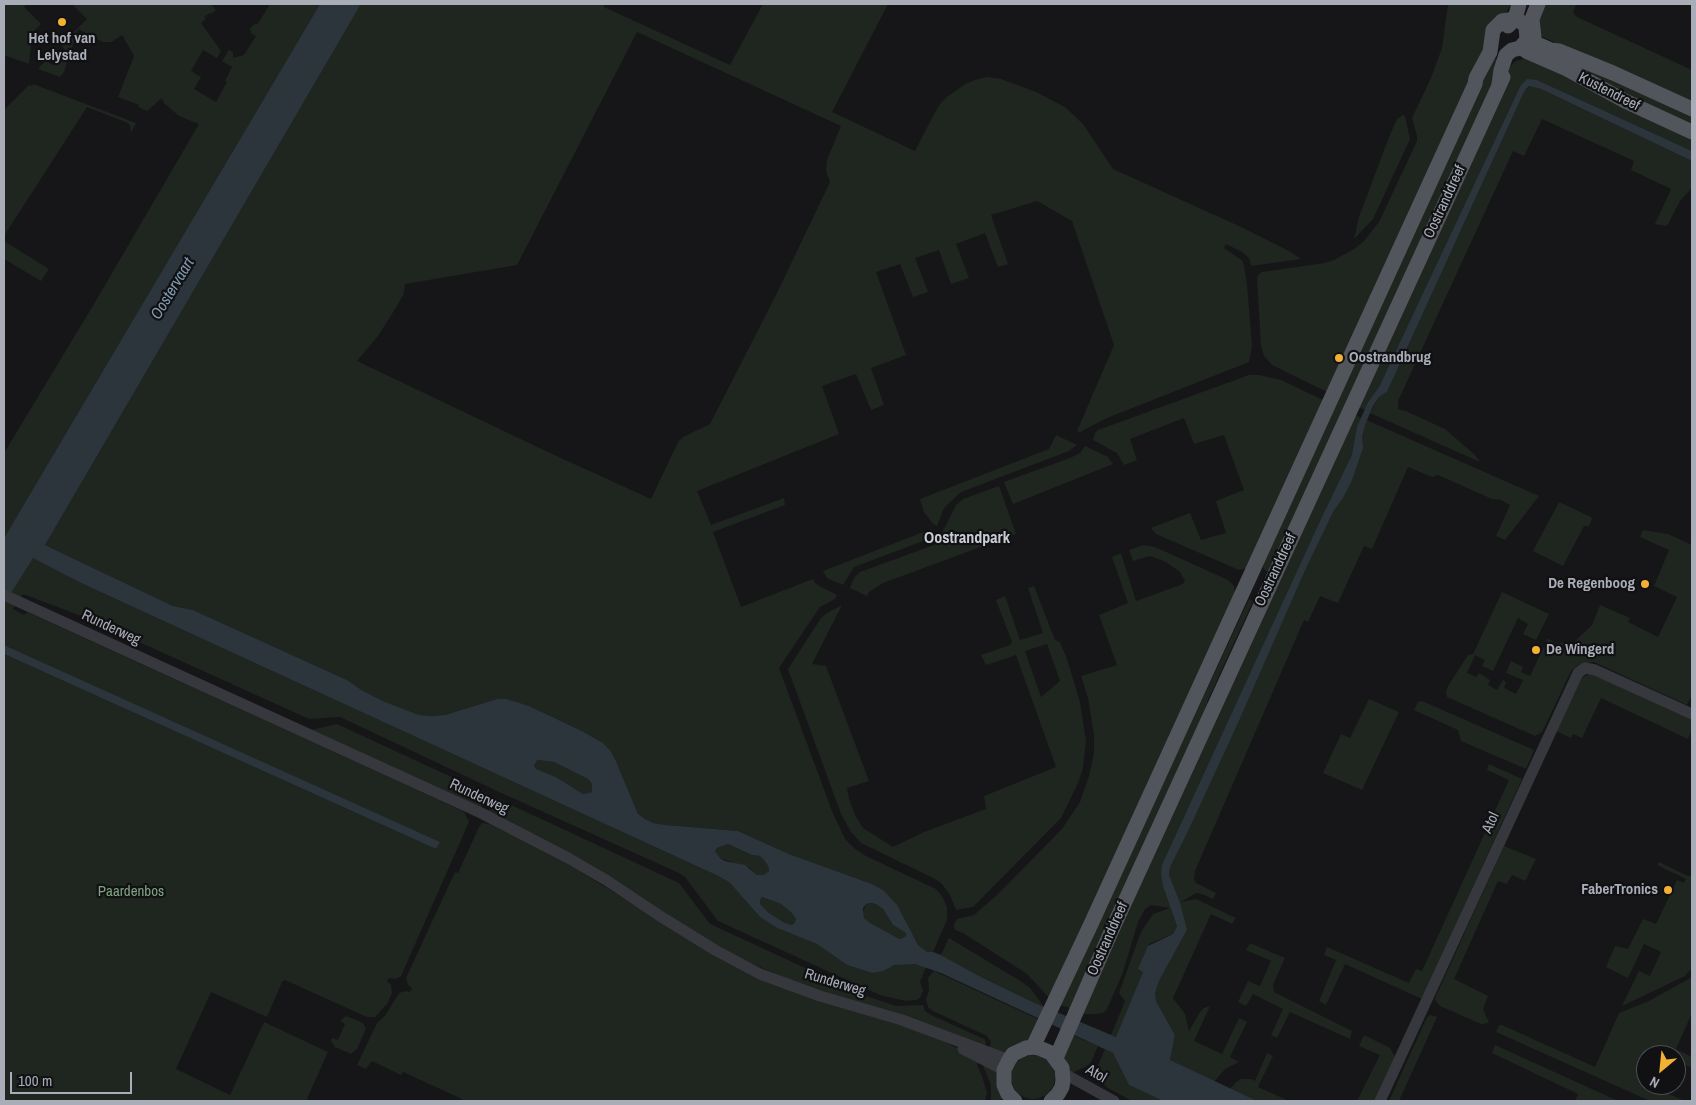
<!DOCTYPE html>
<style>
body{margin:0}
#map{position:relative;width:1696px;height:1105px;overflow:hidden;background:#161618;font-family:"Archivo Narrow",sans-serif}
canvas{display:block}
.frame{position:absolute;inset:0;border:5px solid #a8adb8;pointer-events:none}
.north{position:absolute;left:1636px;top:1045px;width:50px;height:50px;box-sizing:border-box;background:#111113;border:1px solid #4d4f55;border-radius:50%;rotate:208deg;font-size:14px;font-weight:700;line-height:20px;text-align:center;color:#a8adb8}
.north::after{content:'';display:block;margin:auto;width:18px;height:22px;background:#f2b134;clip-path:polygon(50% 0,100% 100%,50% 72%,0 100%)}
.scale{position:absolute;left:10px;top:1072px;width:122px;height:22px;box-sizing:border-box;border:2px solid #a8adb8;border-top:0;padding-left:6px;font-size:15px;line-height:18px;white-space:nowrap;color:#a8adb8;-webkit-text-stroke:4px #111113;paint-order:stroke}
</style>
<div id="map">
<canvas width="1696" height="1105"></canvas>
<div class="frame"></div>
<div class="north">N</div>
<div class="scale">100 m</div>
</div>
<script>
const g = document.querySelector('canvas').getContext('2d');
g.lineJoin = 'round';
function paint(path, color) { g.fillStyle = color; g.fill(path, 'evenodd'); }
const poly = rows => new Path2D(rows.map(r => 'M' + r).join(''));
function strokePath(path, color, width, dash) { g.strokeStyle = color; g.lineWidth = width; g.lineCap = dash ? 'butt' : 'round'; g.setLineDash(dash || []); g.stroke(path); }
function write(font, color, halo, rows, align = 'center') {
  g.font = font + ' "Archivo Narrow",sans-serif'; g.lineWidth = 4.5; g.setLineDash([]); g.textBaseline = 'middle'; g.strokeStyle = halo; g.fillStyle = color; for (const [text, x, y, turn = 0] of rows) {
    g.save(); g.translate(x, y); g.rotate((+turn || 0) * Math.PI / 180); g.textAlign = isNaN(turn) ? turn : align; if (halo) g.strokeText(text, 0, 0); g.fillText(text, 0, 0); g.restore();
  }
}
paint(poly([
 [4,4,27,4,24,7,41,24,32,33,29,64,4,55],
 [76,4,211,4,216,10,211,14,210,13,204,17,206,19,201,23,221,51,217,58,203,50,191,71,201,77,194,89,216,102,227,82,225,81,232,67,222,61,229,50,233,52,233,58,244,55,256,36,251,33,250,28,256,23,257,25,270,4,320,4,4,538,4,453,94,304,199,124,179,116,164,103,162,98,147,111,138,107,139,105,118,97,134,56,122,35,112,42,103,42,78,29,64,72,60,77,38,69,46,60,52,65,56,61,50,56,51,55,56,59,65,50,61,45,87,19,74,6],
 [361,4,604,4,604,7,730,65,763,4,888,4,832,112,915,151,934,114,940,104,948,96,967,83,978,79,988,77,1001,79,1036,92,1065,107,1083,124,1113,169,1239,226,1289,251,1301,259,1251,266,1249,258,1242,252,1226,244,1224,248,1243,261,1247,284,1252,346,1249,362,1107,418,1080,432,1077,431,1114,345,1072,221,1037,201,991,215,1008,264,998,267,985,233,956,244,969,278,951,284,939,250,915,258,928,292,913,297,900,264,876,272,906,355,871,368,884,405,871,410,856,374,822,386,839,434,697,491,711,525,784,498,785,505,713,532,741,607,813,579,815,583,821,587,837,595,835,599,820,607,779,668,832,811,845,839,855,849,866,856,936,889,942,896,947,907,947,920,933,952,927,952,918,945,911,933,872,884,789,854,738,831,666,825,653,823,645,819,638,814,616,761,610,750,603,743,582,731,529,706,497,699,445,715,431,716,419,715,383,701,363,691,347,680,193,610,173,606,45,545],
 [637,32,841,126,827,160,826,171,830,182,776,295,710,424,683,437,678,442,651,499,550,453,357,361,378,336,397,306,404,293,405,284,517,265],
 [1448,4,1511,4,1486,48,1327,392,1272,365,1264,356,1261,346,1257,277,1259,274,1262,272,1325,263,1334,260,1354,249,1364,241,1379,222,1417,141,1417,136,1412,118,1431,78,1442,48],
 [1543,4,1576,4,1573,13,1577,17,1692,70,1692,105,1541,36,1538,18],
 [1536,48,1692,115,1692,127],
 [1530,57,1692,138,1692,151,1537,80,1527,80,1379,387,1368,402,1365,410,1358,407,1510,67,1516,61],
 [1495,59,1498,59,1493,87,1269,571,1266,571,1263,568,1264,562,1483,80],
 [33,84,136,123,131,133,130,126,128,123,87,107,4,236,4,110,29,85,32,86],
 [1530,86,1541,89,1692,161,1692,188,1680,201,1668,224,1666,226,1655,224,1671,189,1631,170,1634,161,1542,119,1524,156,1513,151,1398,401,1398,409,1408,412,1445,429,1475,455,1480,462,1370,413,1379,397,1387,392,1524,92],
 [1403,115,1405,116,1410,139,1373,219,1354,239,1359,217,1389,137,1397,119],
 [4,241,49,269,41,281,4,259],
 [1249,375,1259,375,1281,380,1323,400,1247,568,1239,570,1156,534,1151,528,1190,513,1201,540,1226,533,1216,501,1244,490,1224,435,1194,444,1184,418,1130,439,1137,460,1124,465,1117,453,1093,440,1095,433,1098,430],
 [1355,415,1539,496,1505,540,1496,536,1510,505,1501,500,1492,499,1438,475,1432,477,1408,467,1372,549,1364,546,1338,603,1320,596,1308,622,1304,620,1195,871,1194,879,1196,883,1216,893,1213,899,1202,894,1196,893,1181,902,1196,899,1236,918,1232,924,1211,914,1173,998,1185,1014,1189,1031,1200,1012,1204,1008,1210,1006,1194,1041,1222,1054,1239,1018,1247,1022,1230,1057,1239,1062,1225,1069,1214,1082,1170,1060,1175,1035,1156,1001,1155,993,1159,981,1187,930,1171,908,1177,926,1173,934,1149,944,1143,972,1117,1037,1111,1035,1125,1001,1119,993,1141,932,1153,914,1170,908,1151,905,1145,909,1138,922,1122,975,1107,1009,1103,1013,1095,1014,1081,1014],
 [1056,435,1077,445,1069,451,961,492,944,508,937,526,933,524,924,512,920,499,1049,449],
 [1085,446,1108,457,1113,464,1013,504,1004,482,1070,458,1080,453],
 [999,486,1016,534,883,583,869,592,867,596,850,588,854,578,860,572,934,545,938,541,956,505,963,499],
 [1559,502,1591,517,1592,519,1589,526,1584,526,1563,566,1533,551],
 [931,529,935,533,934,535,926,540,854,567,843,585,827,578,823,571],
 [1643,530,1668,534,1692,545,1692,694,1687,705,1594,662,1581,664,1571,671,1546,724,1542,732,1535,736,1447,697,1446,692,1448,686,1468,655,1473,654,1502,592,1549,614,1536,640,1523,634,1528,624,1518,618,1493,671,1482,666,1485,660,1475,655,1467,673,1476,677,1479,673,1490,680,1488,685,1497,690,1503,680,1506,682,1504,688,1516,694,1523,680,1506,673,1511,661,1523,667,1521,672,1530,676,1548,638,1556,644,1564,642,1572,644,1592,625,1600,605,1630,618,1628,622,1658,637,1677,597,1654,586,1669,550,1640,537],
 [1144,545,1155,547,1228,580,1234,586,1235,595,1051,1000,1027,974,963,933,955,930,954,925,957,919,974,915,998,894,1062,829,1080,802,1089,776,1094,753,1094,735,1088,698,1081,676,1117,665,1099,615,1128,603,1112,557,1121,553,1136,601,1183,584,1185,581,1180,572,1166,562,1150,556,1133,561,1129,550],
 [33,557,81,583,716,875,729,882,760,917,777,928,817,944,847,965,872,973,904,963,915,964,926,967,920,982,923,991,920,998,916,1000,906,1001,880,995,718,921,685,877,679,873,497,791,340,717,309,719,84,617,23,594,13,609,24,615,27,612,413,788,464,812,469,822,401,976,396,979,389,978,387,982,391,984,392,993,387,1004,375,1017,367,1017,285,980,282,982,267,1017,211,992,176,1069,230,1095,264,1022,328,1052,306,1101,4,1101,4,654,436,849,439,842,4,645,4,604],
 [1034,586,1055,640,1060,642,1067,659,1080,702,1086,741,1083,768,1078,783,1061,818,973,907,956,910,950,895,942,884,935,879,861,843,851,832,841,814,788,669,821,618,827,613,842,605,812,664,826,666,869,781,847,788,849,799,856,817,863,828,893,847,924,832,986,809,984,796,1056,767,1016,655,986,665,981,655,1010,645,1012,642,996,600,1005,596,1020,640,1043,633,1028,588],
 [1047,644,1060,681,1041,697,1025,651],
 [1249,599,1253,601,1208,700,1200,726,1070,1008,1060,1005],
 [1591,674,1692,720,1692,729,1688,739,1601,698,1582,738,1573,734,1571,738,1556,731,1582,677],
 [1369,699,1399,712,1362,790,1323,773,1341,734,1350,738],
 [1422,701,1534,750,1526,769,1461,741,1458,730,1414,710,1418,702],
 [337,724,488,794,481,809,311,730],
 [537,760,554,762,588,779,592,784,592,792,583,794,556,777,536,769,534,766],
 [1489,764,1522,779,1422,999,1345,964,1326,1005,1319,1001,1336,960,1324,955,1327,947,1409,983,1416,969,1422,971,1509,780,1487,770],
 [494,797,679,883,710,924,866,996,896,1006,923,1005,925,1011,931,1015,984,1039,986,1042,985,1048,785,978,728,953,488,812],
 [482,823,489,824,510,834,576,869,702,947,937,1038,979,1059,977,1065,982,1076,987,1093,985,1101,462,1101,462,1099,403,1072,401,1075,372,1061,366,1069,357,1065,377,1023,385,1016,399,993,406,991,410,992,412,988,408,985,406,978,455,872,458,873,479,827],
 [728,844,752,855,760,856,764,860,768,866,769,872,764,875,757,875,750,868,720,858,715,851,717,848],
 [1504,846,1536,859,1525,881,1512,875,1507,884,1498,881,1454,979,1488,996,1483,1009,1489,1023,1481,1024,1440,1006,1435,1000,1436,996],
 [1659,862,1688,876,1692,876,1692,968,1685,976,1622,1006,1639,971,1650,976,1661,952,1644,944,1628,978,1606,967,1615,946,1628,949,1643,919,1656,924,1677,880,1684,883,1686,879,1657,865],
 [762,897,781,904,792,913,796,919,795,925,791,925,785,923,769,913,760,904,759,900],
 [866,903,876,904,883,909,893,925,906,933,906,936,901,939,869,923,864,918,863,914],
 [949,938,1022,982,1030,988,1044,1007,981,977,941,955],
 [1250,943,1285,958,1273,985,1274,992,1352,1031,1350,1039,1290,1012,1277,1038,1271,1035,1283,1009,1253,994,1246,1006,1238,1002,1248,981,1260,986,1271,961,1246,950],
 [934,971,1042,1021,1030,1042,1003,1053,989,1050,991,1042,987,1036,933,1011,928,1007,926,999,929,991,928,978],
 [1692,977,1692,1013,1676,1049,1692,1057,1692,1068,1676,1060,1676,1055,1646,1055,1646,1085,1659,1085,1657,1089,1685,1101,1650,1101,1496,1032,1499,1025,1502,1025,1595,1067,1619,1013,1649,1001],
 [1430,1015,1437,1017,1399,1101,1389,1101,1427,1017],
 [346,1016,363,1023,366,1029,357,1049,351,1054,335,1047,331,1041,332,1038,338,1040,345,1024,340,1021],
 [1072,1035,1098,1046,1091,1062,1087,1066,1072,1073,1068,1070,1062,1057],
 [1364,1035,1390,1048,1394,1055,1394,1059,1375,1101,1357,1101,1380,1055,1359,1046],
 [1495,1045,1616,1100,1617,1101,1575,1101,1578,1094,1492,1053],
 [1105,1049,1113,1053,1129,1085,1163,1101,1132,1101,1108,1088,1100,1081,1096,1070],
 [1267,1053,1273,1056,1258,1087,1289,1101,1257,1101,1230,1089,1236,1082,1241,1079,1251,1079,1255,1081],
 '1011 1077a22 22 0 1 1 44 0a22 22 0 1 1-44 0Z',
 [984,1062,995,1069,997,1074,1003,1097,1001,1101,991,1101,991,1085,983,1066]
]), '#1e261f');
paint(poly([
 [320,4,361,4,45,545,173,606,193,610,347,680,363,691,383,701,419,715,431,716,445,715,497,699,506,699,529,706,582,731,603,743,610,750,616,761,638,814,645,819,653,823,666,825,738,831,789,854,872,884,884,891,897,905,918,945,927,952,933,952,941,955,981,977,1035,1003,1116,1037,1143,972,1138,969,1148,946,1173,934,1177,926,1163,886,1161,874,1162,865,1322,517,1352,455,1357,427,1368,402,1379,387,1521,85,1527,79,1537,80,1692,151,1692,161,1541,89,1529,86,1524,92,1387,392,1379,397,1373,406,1365,425,1362,436,1363,448,1352,480,1343,498,1334,510,1306,568,1237,725,1189,829,1170,867,1169,875,1180,903,1187,930,1159,981,1155,993,1156,1001,1175,1035,1170,1060,1257,1101,1163,1101,1129,1085,1113,1053,941,973,915,964,895,965,883,971,872,973,847,965,817,944,777,928,760,917,729,882,716,875,81,583,33,558,4,604,4,538],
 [537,760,554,762,588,779,592,784,592,792,583,794,556,777,536,769,534,766],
 [728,844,752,855,760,856,764,860,768,866,769,871,764,875,757,875,745,865,725,861,720,858,715,851,717,848],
 [762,897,781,904,792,913,796,919,794,924,791,925,785,923,769,913,760,904,760,900],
 [870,903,876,904,883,909,893,925,906,933,906,936,900,939,870,923,864,918,863,908,866,904],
 [4,645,440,842,436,849,4,654]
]), '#2c353c');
strokePath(poly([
 [4,595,481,813,568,858,606,880,660,916,715,950,760,974,820,996,902,1020,1009,1060],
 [963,1049,1004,1070],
 [1063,1073,1114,1101],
 [1380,1101,1578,673,1585,668,1595,670,1692,714]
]), '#37383d', 11);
strokePath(poly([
 [1508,26,1515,19,1519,4],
 [1534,37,1532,19,1538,4],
 [1533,42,1551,50,1559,51,1613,73,1692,109],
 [1526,51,1565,68,1625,101,1692,132],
 [1033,1047,1091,924,1475,84,1476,78,1490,52,1493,30,1502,21,1515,19,1523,23,1526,27,1527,40,1520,48,1512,50,1506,55,1501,70,1499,84],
 [1056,1058,1111,932,1503,77],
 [1015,1101,1008,1094,1004,1085,1004,1070,1009,1060,1013,1054,1026,1048,1033,1047,1039,1048,1051,1053,1062,1068,1063,1080,1062,1087,1058,1094,1051,1101]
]), '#53555c', 15);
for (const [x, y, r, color] of [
 [62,22,5,"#f2b134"],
 [1339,358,5,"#f2b134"],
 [1645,584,5,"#f2b134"],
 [1536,650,5,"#f2b134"],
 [1668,890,5,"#f2b134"]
]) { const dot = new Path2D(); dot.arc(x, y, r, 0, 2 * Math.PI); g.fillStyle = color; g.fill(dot); strokePath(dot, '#111113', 2); }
write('bold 15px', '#a8adb8', '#111113', [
 ["Het hof van",62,39,"center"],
 ["Lelystad",62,56,"center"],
 ["Oostrandbrug",1349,358],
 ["De Regenboog",1635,584,"right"],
 ["De Wingerd",1546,650],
 ["FaberTronics",1658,890,"right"]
], 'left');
write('15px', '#a8adb8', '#111113', [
 ["Kustendreef",1609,92,27],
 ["Oostranddreef",1445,202,-65],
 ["Oostranddreef",1276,570,-65],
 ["Runderweg",111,628,25],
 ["Runderweg",479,797,25],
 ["Atol",1491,823,-65],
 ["Oostranddreef",1108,939,-66],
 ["Runderweg",835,983,17],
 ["Atol",1096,1074,30]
]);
write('15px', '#7fa381', '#111113', [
 ["Paardenbos",131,892]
]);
write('italic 16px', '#7f9bb3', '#111113', [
 ["Oostervaart",173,289,-59]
]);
write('bold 16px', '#c9ccd4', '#111113', [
 ["Oostrandpark",967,539]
]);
</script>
